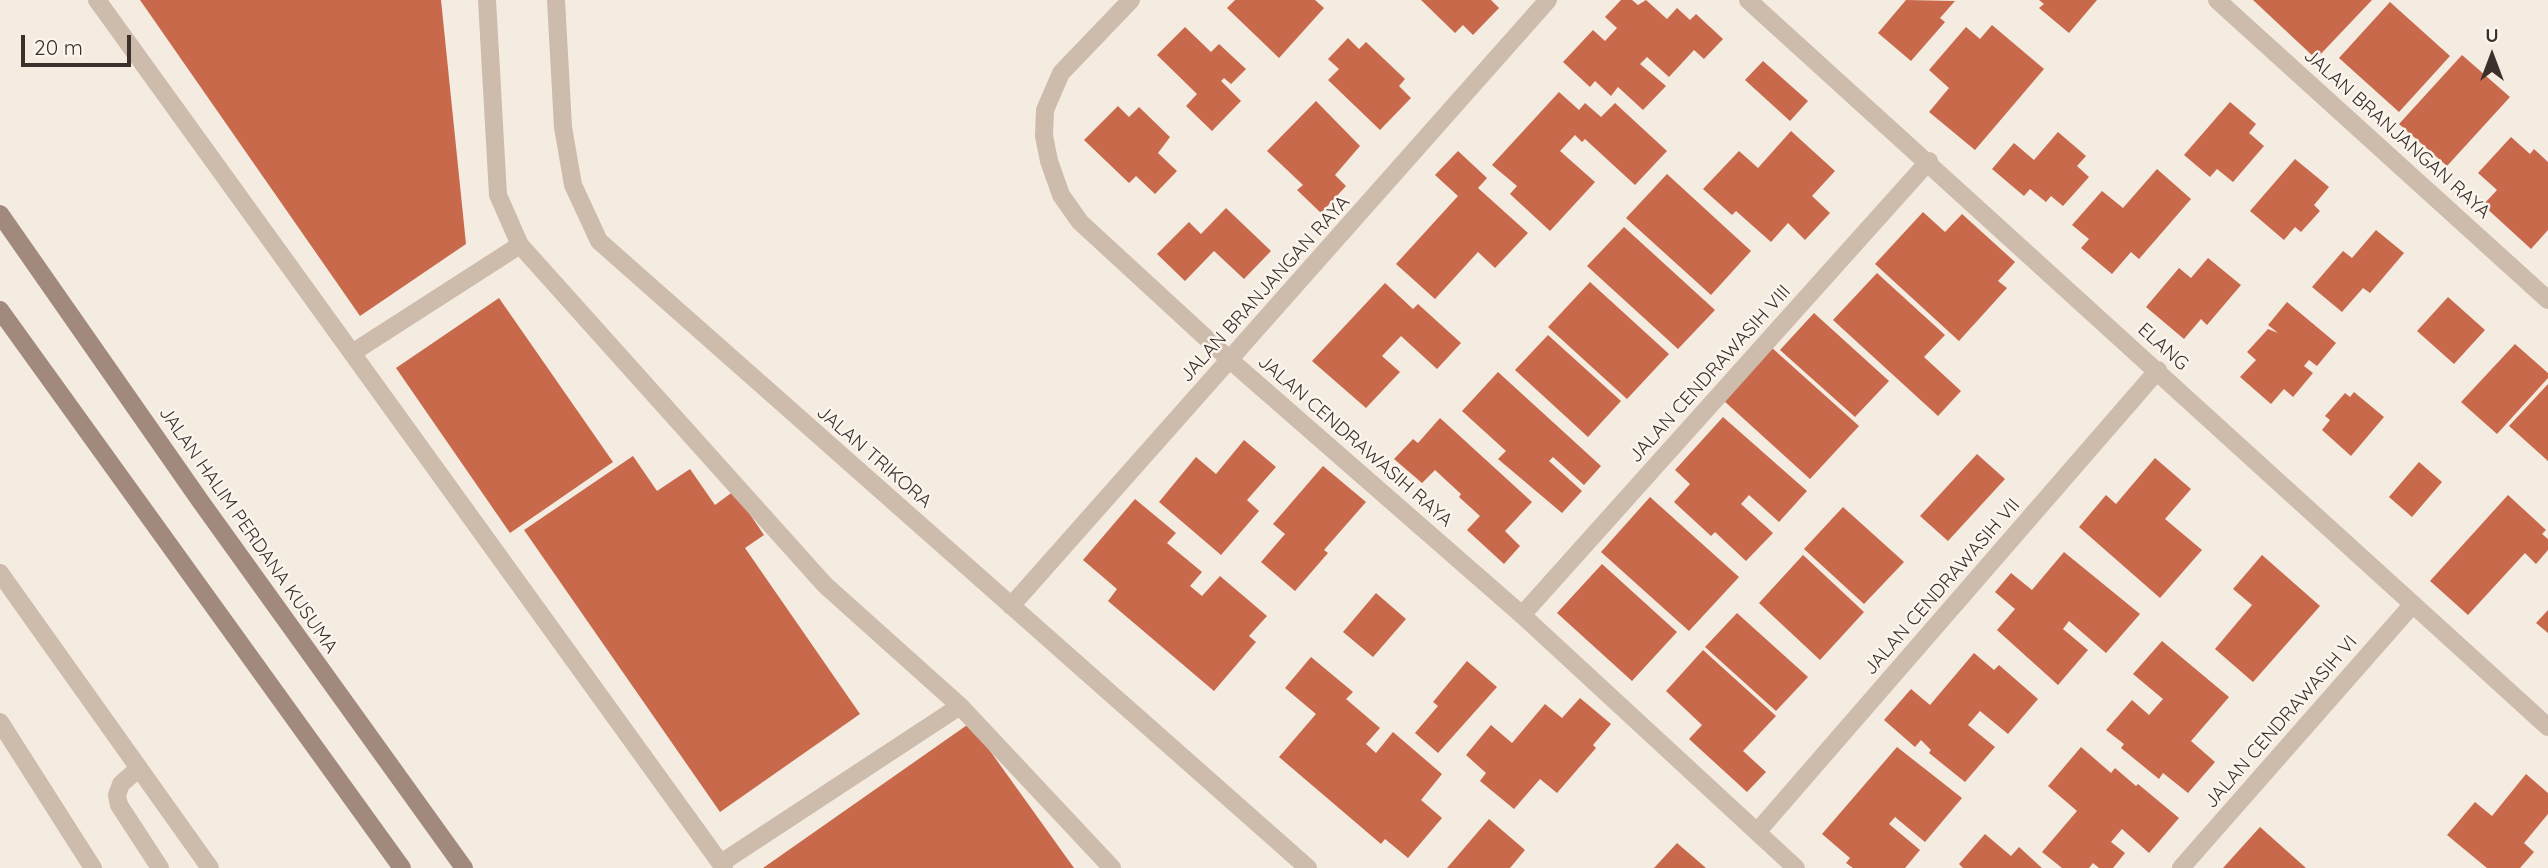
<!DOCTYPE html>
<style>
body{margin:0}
#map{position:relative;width:2548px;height:868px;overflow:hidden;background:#f4ebe1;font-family:Quicksand,sans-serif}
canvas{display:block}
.north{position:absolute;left:2457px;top:21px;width:70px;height:70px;-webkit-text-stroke:5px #fbf5ee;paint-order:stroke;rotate:0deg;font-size:19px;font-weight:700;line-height:28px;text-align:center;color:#3b302b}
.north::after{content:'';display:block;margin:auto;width:24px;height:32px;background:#3b302b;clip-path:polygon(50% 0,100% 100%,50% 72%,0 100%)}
.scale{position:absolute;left:21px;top:35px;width:110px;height:32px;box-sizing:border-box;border:4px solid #3b302b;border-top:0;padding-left:9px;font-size:21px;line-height:24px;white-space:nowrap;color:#3b302b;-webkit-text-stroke:5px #fbf5ee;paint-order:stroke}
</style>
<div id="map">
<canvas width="2548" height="868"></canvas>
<div class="north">U</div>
<div class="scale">20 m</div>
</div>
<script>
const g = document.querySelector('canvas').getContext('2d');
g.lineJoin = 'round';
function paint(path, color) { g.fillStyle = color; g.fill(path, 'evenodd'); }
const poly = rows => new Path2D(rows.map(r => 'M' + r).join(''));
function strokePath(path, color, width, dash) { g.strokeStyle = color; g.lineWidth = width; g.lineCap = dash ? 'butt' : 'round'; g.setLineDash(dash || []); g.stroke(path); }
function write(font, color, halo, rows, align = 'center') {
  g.font = font + ' Quicksand,sans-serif'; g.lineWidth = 5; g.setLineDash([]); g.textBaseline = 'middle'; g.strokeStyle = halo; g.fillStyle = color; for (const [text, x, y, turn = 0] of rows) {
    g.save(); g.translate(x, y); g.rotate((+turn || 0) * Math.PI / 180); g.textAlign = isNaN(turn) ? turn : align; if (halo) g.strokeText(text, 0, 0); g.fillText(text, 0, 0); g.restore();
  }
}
paint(poly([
 [140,0,441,0,466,244,360,316],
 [1235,0,1315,0,1324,8,1279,58,1227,8],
 [1421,0,1491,0,1499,8,1473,35,1463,25,1455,33],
 [1621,0,1632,0,1638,5,1646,0,1667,19,1677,8,1690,20,1696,14,1723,39,1704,59,1694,50,1669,77,1647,57,1640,64,1666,86,1643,110,1618,87,1611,96,1595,81,1590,87,1563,62,1593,30,1605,41,1617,28,1605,17],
 [1906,0,1955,1,1940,18,1945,22,1911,61,1878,33],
 [2039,0,2097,0,2069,33,2039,8,2044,4],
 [2253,0,2372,0,2316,59],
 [2390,2,2450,56,2399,112,2339,58],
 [1992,25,2044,69,1975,150,1929,112,1949,88,1929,70,1966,27,1980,39],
 [1185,27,1211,52,1219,44,1246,69,1231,84,1224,78,1221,81,1241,101,1212,131,1186,106,1197,94,1157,55],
 [1348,38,1359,49,1366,42,1405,79,1399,86,1411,98,1380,130,1328,80,1339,69,1328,59],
 [2462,55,2510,97,2447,166,2399,124],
 [1763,61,1808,101,1790,121,1745,80],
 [1559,92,1579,110,1585,103,1601,117,1615,103,1667,151,1635,185,1585,139,1582,142,1575,135,1560,151,1595,182,1550,231,1510,194,1517,186,1492,165],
 [1316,101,1360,146,1335,175,1346,186,1321,213,1297,190,1303,185,1267,151],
 [2230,102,2256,124,2249,133,2264,146,2233,182,2217,169,2210,177,2184,155],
 [1118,106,1129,117,1139,107,1170,137,1158,153,1177,171,1155,194,1136,176,1129,183,1084,140],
 [1791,131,1835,171,1812,196,1830,213,1805,240,1788,223,1771,242,1736,211,1732,215,1703,189,1739,151,1758,168],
 [2058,132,2086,156,2077,166,2089,177,2063,206,2051,196,2046,202,2030,189,2024,196,1992,169,2014,143,2034,160],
 [2511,137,2530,154,2534,149,2548,162,2548,230,2531,249,2483,205,2497,190,2478,173],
 [1458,151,1487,178,1478,188,1528,233,1495,268,1478,252,1435,299,1396,264,1458,196,1435,175],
 [2295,159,2329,187,2314,205,2320,211,2301,232,2295,227,2284,240,2250,211],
 [2157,169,2191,199,2139,259,2131,252,2112,274,2081,248,2089,239,2072,225,2102,191,2123,208],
 [1667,174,1751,251,1711,295,1626,218],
 [1226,208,1271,251,1244,279,1214,251,1185,281,1157,254,1189,222,1201,234],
 [1923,212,1945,232,1962,214,2015,262,1998,281,2007,288,1959,341,1875,264],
 [1624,227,1715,310,1678,349,1587,266],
 [2376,230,2404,253,2370,293,2363,288,2342,312,2312,287,2343,251,2352,258],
 [2208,258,2241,285,2207,325,2201,319,2184,339,2146,307,2179,268,2191,278],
 [1877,273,1945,335,1924,357,1961,391,1938,416,1833,320],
 [1590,282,1669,354,1627,399,1548,327],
 [1385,283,1413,309,1418,304,1461,343,1437,369,1401,336,1382,356,1400,372,1366,408,1312,361],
 [2448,297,2485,330,2454,364,2417,331],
 [499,298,613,462,510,533,396,368],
 [2287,302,2336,343,2317,366,2309,360,2304,366,2313,373,2293,397,2284,389,2271,404,2240,377,2256,360,2247,352,2268,329,2278,333,2268,325],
 [1814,313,1889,381,1855,417,1780,350],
 [1548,335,1621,401,1588,437,1515,370],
 [2515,344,2548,373,2548,378,2497,434,2461,402],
 [1771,347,1859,426,1810,479,1723,400],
 [1498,372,1601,466,1584,485,1553,457,1549,461,1582,491,1562,513,1498,459,1506,451,1462,411],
 [2548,384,2548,461,2509,426],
 [2354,392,2384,417,2351,456,2322,430,2330,420,2325,416,2345,393,2350,397],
 [1723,417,1807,491,1779,522,1749,495,1741,504,1773,533,1746,561,1715,532,1711,536,1674,502,1690,484,1675,470],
 [1440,418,1532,502,1505,531,1520,546,1504,564,1467,530,1480,516,1459,497,1461,494,1435,470,1422,483,1394,459,1413,439,1418,443],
 [1244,440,1276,467,1247,500,1259,511,1221,555,1159,502,1196,457,1216,474],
 [1977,454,2005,479,1948,541,1920,516],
 [633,456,657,491,690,469,715,505,734,491,764,535,745,548,860,714,720,812,524,530],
 [2155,458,2191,489,2165,519,2202,550,2160,598,2079,527,2106,495,2116,504],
 [2419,462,2442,482,2412,517,2389,497],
 [1323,466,1366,502,1324,550,1328,553,1295,591,1261,562,1285,534,1273,524],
 [2508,495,2546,530,2542,534,2548,539,2548,550,2536,564,2525,553,2468,615,2430,581],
 [1650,497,1739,577,1689,631,1601,552],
 [1135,499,1176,533,1167,543,1202,572,1190,586,1202,596,1220,576,1267,616,1249,636,1256,642,1214,691,1108,601,1117,589,1083,560],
 [1843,507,1904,562,1864,604,1804,549],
 [2064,552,2140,614,2106,653,2069,621,2063,629,2088,650,2058,685,1997,630,2015,609,1995,592,2011,573,2032,590],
 [1803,555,1864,612,1820,660,1759,603],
 [2262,555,2320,606,2253,682,2215,649,2252,605,2233,589],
 [1602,564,1677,632,1632,681,1557,613],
 [1376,593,1406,619,1373,657,1343,632],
 [2548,610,2548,633,2536,623],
 [1737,613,1808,677,1776,711,1705,647],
 [2162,641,2229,697,2191,741,2215,762,2188,793,2163,773,2159,779,2121,748,2124,744,2106,730,2132,700,2149,715,2163,699,2133,674],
 [1703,650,1776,716,1743,751,1766,772,1747,792,1689,739,1702,725,1666,691],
 [1974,653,1994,670,1999,665,2038,699,2008,734,1980,711,1968,725,1995,747,1965,782,1929,753,1931,750,1921,740,1915,747,1884,720,1911,689,1930,705],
 [1311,657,1353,692,1346,699,1380,728,1366,744,1376,753,1393,732,1442,774,1421,800,1442,818,1408,858,1385,839,1381,844,1279,757,1316,714,1285,688],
 [1467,661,1497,687,1438,753,1415,733,1438,706,1433,702],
 [1580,698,1611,724,1593,745,1596,748,1557,793,1540,779,1514,809,1480,781,1486,773,1466,755,1491,725,1512,743,1545,704,1562,718],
 [970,723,1074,868,763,868],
 [1897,747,1962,798,1925,842,1895,817,1889,824,1920,850,1905,868,1853,868,1846,863,1850,858,1822,834],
 [2081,747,2111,773,2115,768,2136,786,2138,784,2179,818,2149,853,2122,829,2111,842,2125,853,2113,868,2099,868,2093,863,2089,868,2062,868,2042,852,2077,811,2048,786],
 [2526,774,2548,793,2548,814,2524,843,2534,852,2520,868,2487,868,2447,835,2475,802,2492,816],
 [1489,819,1525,850,1510,868,1447,868],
 [2260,827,2306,868,2223,868],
 [1985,834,2011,856,2019,847,2042,868,1963,868,1959,864],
 [1677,843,1706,868,1654,868]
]), '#c8694b');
strokePath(poly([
 [97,0,724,868],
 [487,0,498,195,520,245,825,585,960,706,1112,868],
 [352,353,520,245],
 [0,573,210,868],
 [0,722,93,868],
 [139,768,121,784,117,795,119,805,160,868],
 [721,863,960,706]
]), '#cdbbac', 18);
strokePath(poly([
 [556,0,563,127,573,185,599,241,1308,868],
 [1131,0,1061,73,1045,110,1044,136,1049,161,1061,195,1080,222,1230,360,1522,615,1796,868],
 [1748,0,2548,727],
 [2217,0,2548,300],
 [1011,606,1548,0],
 [1522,615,1929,161],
 [1757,832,2158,370],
 [2181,868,2413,604]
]), '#cdbbac', 18);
strokePath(poly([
 [0,214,201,502,464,868],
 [0,310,402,868]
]), '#a18a7d', 18);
write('19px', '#3b302b', '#fbf5ee', [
 ["JALAN BRANJANGAN RAYA",2397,134,42],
 ["JALAN BRANJANGAN RAYA",1265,289,-48],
 ["ELANG",2163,347,42],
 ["JALAN CENDRAWASIH VIII",1710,374,-48],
 ["JALAN CENDRAWASIH RAYA",1355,441,41],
 ["JALAN TRIKORA",874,457,41],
 ["JALAN HALIM PERDANA KUSUMA",248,530,55],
 ["JALAN CENDRAWASIH VII",1942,587,-49],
 ["JALAN CENDRAWASIH VI",2281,722,-49]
]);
</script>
